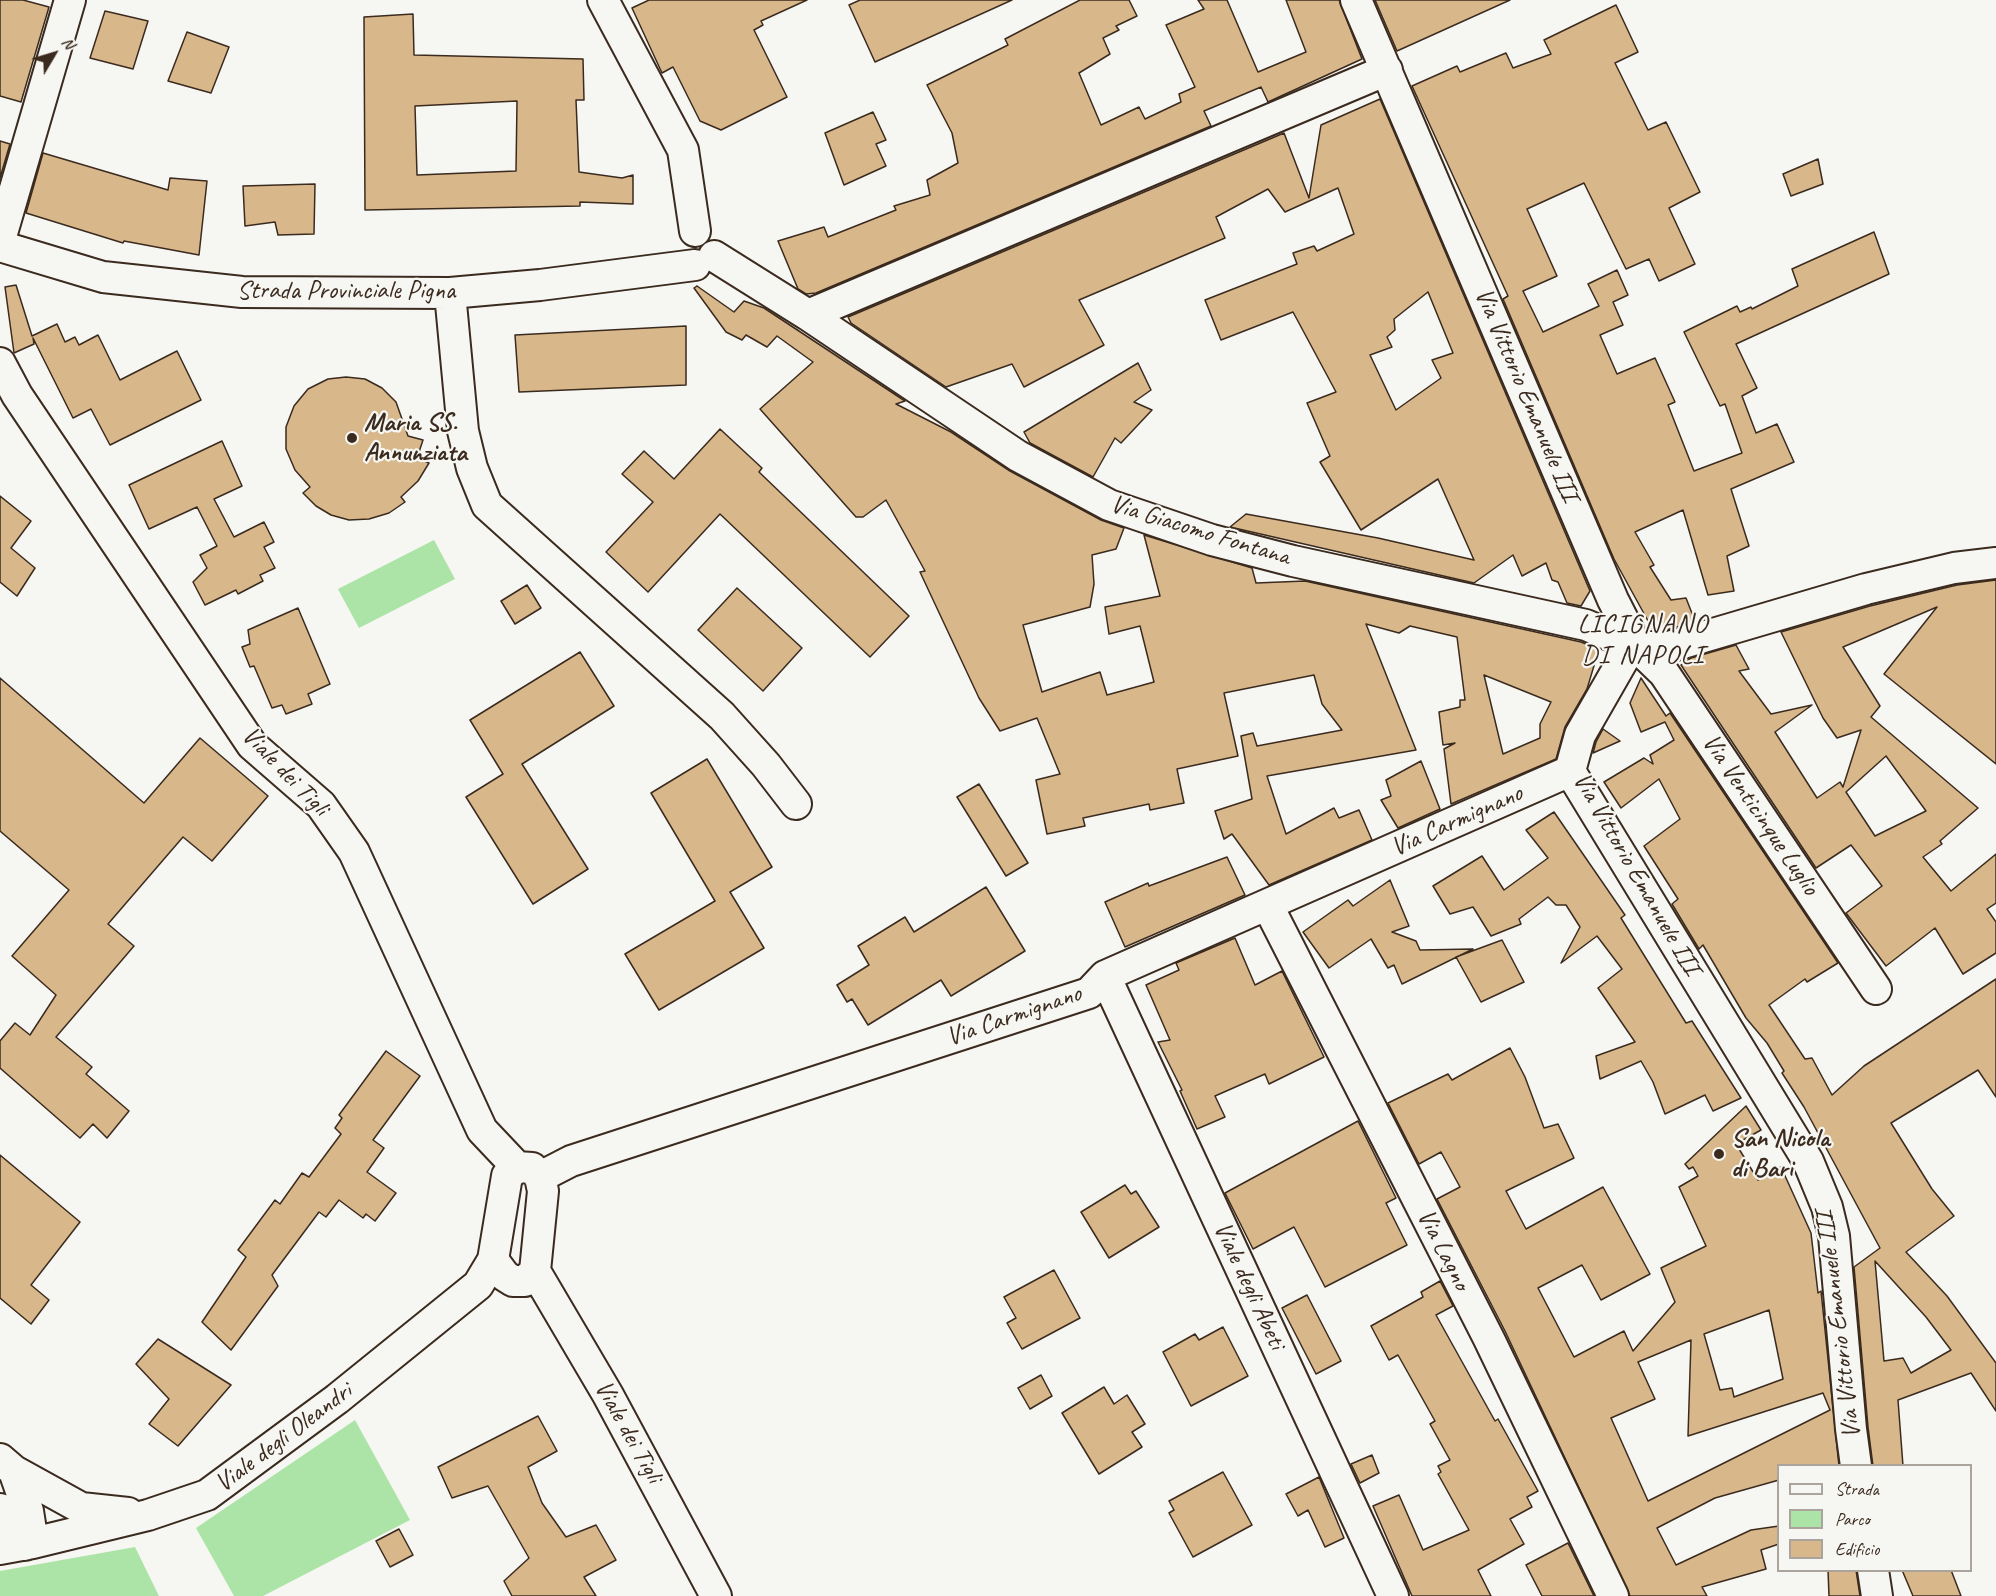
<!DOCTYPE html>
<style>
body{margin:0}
#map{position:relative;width:1996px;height:1596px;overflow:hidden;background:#f6f6f2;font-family:Caveat,sans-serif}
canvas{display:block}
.legend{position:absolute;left:1777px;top:1464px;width:195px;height:108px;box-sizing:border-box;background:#f6f6f2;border:2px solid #aba49d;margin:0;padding:8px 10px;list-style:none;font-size:18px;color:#3b2a1e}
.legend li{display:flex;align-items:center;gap:12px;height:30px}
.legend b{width:30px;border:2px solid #aba49d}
.north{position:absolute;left:24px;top:24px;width:60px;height:60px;-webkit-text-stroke:4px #f6f6f2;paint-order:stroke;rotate:52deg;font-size:16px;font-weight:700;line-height:24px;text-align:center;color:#3b2a1e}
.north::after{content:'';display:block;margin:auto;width:21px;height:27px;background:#3b2a1e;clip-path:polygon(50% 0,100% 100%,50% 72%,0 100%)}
</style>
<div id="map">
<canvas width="1996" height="1596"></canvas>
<ul class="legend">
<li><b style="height:8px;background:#f6f6f2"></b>Strada</li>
<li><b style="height:16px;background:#ace4a7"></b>Parco</li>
<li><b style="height:16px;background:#d8b88b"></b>Edificio</li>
</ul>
<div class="north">N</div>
</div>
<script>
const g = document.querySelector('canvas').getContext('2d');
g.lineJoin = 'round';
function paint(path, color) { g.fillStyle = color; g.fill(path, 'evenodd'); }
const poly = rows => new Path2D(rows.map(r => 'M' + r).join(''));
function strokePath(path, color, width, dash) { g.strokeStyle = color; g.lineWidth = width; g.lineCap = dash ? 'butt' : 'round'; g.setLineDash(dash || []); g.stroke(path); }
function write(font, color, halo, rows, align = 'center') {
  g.font = font + ' Caveat,sans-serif'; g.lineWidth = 4.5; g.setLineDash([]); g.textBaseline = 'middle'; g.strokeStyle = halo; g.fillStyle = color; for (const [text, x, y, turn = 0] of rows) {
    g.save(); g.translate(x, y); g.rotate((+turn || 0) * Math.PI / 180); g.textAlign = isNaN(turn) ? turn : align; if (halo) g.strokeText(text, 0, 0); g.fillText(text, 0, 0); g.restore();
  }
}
paint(poly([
 [434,540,455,579,359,628,338,589],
 [355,1420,410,1520,263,1596,234,1596,196,1528],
 [135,1547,159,1596,0,1596,0,1571]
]), '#ace4a7');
const building = poly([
 [0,0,23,0,49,7,21,102,0,96,0,0],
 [649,0,807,0,761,21,763,25,754,30,787,97,721,130,700,121,673,67,662,73,632,8,649,0],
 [860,0,1012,0,875,62,849,5,860,0],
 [1080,0,1129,0,1137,16,1116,26,1119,30,1103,38,1110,54,1079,73,1101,125,1139,107,1145,119,1181,102,1179,94,1195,87,1166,25,1204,9,1198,0,1227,0,1258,72,1306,52,1286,0,1339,0,1362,59,1268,102,1261,87,1204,111,1211,126,816,293,806,294,798,289,778,241,824,227,828,237,896,210,894,206,930,195,927,180,958,163,952,133,927,85,1008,45,1005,39,1080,0],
 [1375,0,1510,0,1397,51,1375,0],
 [1616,5,1638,52,1615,63,1648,130,1666,122,1700,192,1669,208,1695,264,1659,281,1649,259,1626,269,1584,183,1527,209,1557,276,1523,291,1543,332,1599,306,1588,284,1617,270,1628,295,1613,302,1623,325,1600,335,1617,374,1655,358,1675,402,1668,405,1694,471,1742,453,1725,404,1720,406,1684,332,1737,306,1740,312,1751,307,1752,309,1798,286,1792,269,1874,232,1889,274,1736,344,1757,388,1742,396,1756,433,1777,424,1794,462,1731,489,1749,546,1727,556,1734,591,1708,595,1683,510,1635,532,1654,565,1650,567,1671,600,1686,598,1695,621,1667,630,1653,630,1614,559,1503,299,1508,296,1412,86,1457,66,1460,72,1506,53,1513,68,1551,54,1544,40,1616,5],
 [105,11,148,21,133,69,90,58,105,11],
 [413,14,414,55,583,59,584,100,576,100,579,172,622,178,633,175,633,204,580,202,580,206,365,210,364,17,413,14],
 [517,101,516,171,417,175,415,106,517,101],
 [187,32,229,47,211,93,168,81,187,32],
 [1380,99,1590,591,1581,606,1567,603,1558,582,1552,580,1546,563,1522,576,1513,555,1474,583,1230,527,1246,514,1378,538,1474,560,1438,479,1361,530,1320,462,1330,456,1307,403,1336,392,1293,312,1221,340,1205,300,1297,264,1293,253,1314,246,1317,251,1354,234,1338,188,1285,212,1268,189,1216,217,1225,238,1079,300,1104,345,1024,387,1012,364,946,387,851,323,848,317,1284,133,1309,198,1321,125,1380,99],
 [1428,292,1453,353,1432,360,1441,378,1396,410,1370,355,1392,347,1387,337,1395,330,1394,319,1428,292],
 [873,112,886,140,876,144,886,166,844,185,825,133,873,112],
 [0,141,10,144,0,178,0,141],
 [43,153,168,190,170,178,207,181,199,255,124,241,123,243,26,213,43,153],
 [1818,159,1823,184,1791,196,1783,174,1818,159],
 [315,184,314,234,278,235,275,222,245,226,243,186,315,184],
 [16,285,32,336,57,324,65,342,75,337,79,345,98,335,120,380,177,351,201,400,110,445,91,409,73,418,33,338,34,344,14,353,5,287,16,285],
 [697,286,734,312,744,301,764,308,905,401,896,404,951,432,1010,471,1101,520,1124,528,1116,549,1092,555,1094,584,1090,607,1023,625,1042,692,1100,672,1107,695,1154,682,1140,626,1109,634,1105,607,1160,596,1144,535,1252,568,1256,583,1305,581,1581,642,1599,649,1587,689,1565,727,1556,759,1451,804,1444,749,1455,743,1443,745,1439,712,1460,707,1460,700,1465,700,1457,637,1410,626,1399,633,1366,624,1416,750,1267,776,1286,834,1334,808,1339,818,1359,810,1372,840,1269,885,1232,834,1224,839,1215,811,1252,799,1241,736,1253,733,1257,746,1342,730,1322,704,1314,675,1224,693,1238,756,1177,769,1184,803,1150,810,1149,804,1083,818,1085,826,1047,834,1036,780,1060,774,1037,718,1000,731,979,698,920,572,925,571,886,500,863,517,856,517,760,409,813,362,777,336,767,347,746,335,742,340,726,332,694,288,697,286],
 [1484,675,1551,702,1540,724,1540,738,1503,754,1484,675],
 [686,326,686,385,519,392,515,335,686,326],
 [1138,363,1151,390,1134,402,1152,410,1121,443,1115,438,1093,477,1030,443,1024,432,1138,363],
 [346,377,365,379,382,388,396,402,408,436,423,440,417,458,429,463,418,481,401,497,405,502,389,513,369,519,349,520,331,515,316,506,303,493,310,487,295,470,286,449,286,427,294,406,308,389,328,379,346,377],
 [720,429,762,468,759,472,909,616,870,657,720,514,648,592,606,552,653,502,622,474,644,451,674,479,720,429],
 [222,441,242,486,214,499,234,537,264,522,274,542,264,547,275,568,260,575,263,581,238,594,236,590,205,605,193,582,207,568,200,555,217,546,197,507,149,529,129,485,222,441],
 [0,496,31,521,11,548,35,568,17,596,0,582,0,496],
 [1996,580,1996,764,1884,674,1937,607,1843,647,1880,706,1871,717,1978,808,1940,841,1942,844,1923,857,1951,891,1996,854,1996,903,1987,909,1996,922,1996,953,1963,974,1935,928,1886,966,1846,913,1882,886,1851,845,1816,868,1681,665,1691,658,1736,645,1749,669,1739,671,1771,714,1812,705,1775,732,1817,798,1840,782,1843,787,1861,730,1837,738,1823,718,1781,632,1870,606,1957,585,1996,580],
 [1886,756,1926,811,1875,836,1846,792,1886,756],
 [527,585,541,608,515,624,501,601,527,585],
 [737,588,802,648,763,691,698,630,737,588],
 [298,608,330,684,308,694,312,704,286,714,282,705,272,708,254,666,250,667,242,647,250,644,248,630,298,608],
 [580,652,614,706,522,764,588,869,533,904,466,797,503,774,470,720,580,652],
 [0,678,144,803,200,738,268,796,212,861,183,837,108,924,134,946,56,1037,92,1067,86,1074,129,1111,107,1138,93,1124,80,1138,0,1068,0,1041,15,1023,30,1035,56,995,12,956,69,890,0,831,0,678],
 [1641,678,1666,716,1670,713,1838,963,1807,982,1805,979,1769,1005,1805,1059,1812,1058,1832,1095,1864,1066,1996,979,1996,1097,1978,1070,1891,1123,1932,1189,1954,1216,1906,1252,1947,1296,1996,1363,1996,1411,1971,1373,1898,1400,1903,1466,1873,1466,1868,1427,1854,1267,1880,1248,1804,1107,1782,1073,1784,1071,1767,1043,1746,1018,1703,945,1699,949,1672,904,1678,899,1644,846,1680,819,1659,779,1621,808,1604,782,1644,758,1653,764,1650,755,1674,740,1665,722,1641,732,1630,703,1641,678],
 [1875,1261,1926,1317,1951,1350,1911,1373,1903,1358,1884,1361,1875,1261],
 [1603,729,1620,741,1593,753,1596,742,1603,729],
 [707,759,772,867,730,892,764,948,659,1010,625,954,715,901,651,793,707,759],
 [1421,761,1440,809,1398,828,1381,800,1391,796,1386,780,1421,761],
 [979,784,1028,863,1006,876,957,797,979,784],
 [1554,812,1625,915,1621,918,1686,1023,1692,1021,1741,1098,1713,1111,1705,1095,1665,1114,1653,1082,1641,1061,1600,1079,1596,1056,1635,1042,1598,988,1622,969,1597,936,1561,963,1580,927,1566,905,1556,905,1548,897,1519,919,1521,924,1491,936,1473,907,1450,914,1433,886,1482,856,1504,890,1548,858,1526,830,1554,812],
 [1227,857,1245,895,1125,947,1105,902,1148,883,1149,886,1227,857],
 [1390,880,1409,926,1392,932,1416,941,1420,950,1473,949,1402,984,1394,965,1388,968,1371,939,1329,968,1303,932,1348,900,1353,906,1390,880],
 [986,887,1025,951,951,996,941,980,868,1025,852,999,847,1002,837,985,869,965,858,946,905,917,914,932,986,887],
 [1235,938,1255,985,1282,971,1324,1057,1269,1084,1265,1074,1215,1096,1225,1117,1197,1129,1180,1091,1182,1090,1158,1042,1170,1040,1146,985,1179,970,1176,963,1235,938],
 [1502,940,1524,982,1481,1002,1456,957,1502,940],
 [1510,1048,1525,1077,1544,1128,1558,1124,1574,1158,1506,1191,1526,1229,1603,1187,1650,1274,1601,1300,1582,1265,1538,1288,1574,1357,1624,1331,1633,1351,1675,1302,1661,1268,1706,1246,1679,1187,1698,1176,1693,1167,1689,1169,1685,1164,1746,1106,1761,1130,1736,1144,1758,1180,1781,1167,1811,1233,1818,1293,1821,1291,1839,1466,1779,1466,1779,1480,1715,1498,1657,1528,1676,1565,1751,1530,1779,1526,1779,1544,1761,1550,1766,1569,1702,1587,1707,1596,1630,1596,1505,1331,1437,1199,1460,1187,1441,1152,1419,1164,1388,1103,1448,1074,1452,1080,1510,1048],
 [1769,1310,1783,1379,1734,1397,1732,1388,1720,1390,1704,1334,1769,1310],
 [1691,1340,1688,1436,1823,1393,1830,1410,1648,1501,1611,1418,1655,1399,1638,1362,1691,1340],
 [386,1051,420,1076,373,1140,384,1148,367,1172,396,1193,375,1221,366,1214,363,1218,339,1200,326,1217,319,1212,272,1275,278,1286,231,1350,202,1322,246,1257,238,1250,275,1200,280,1204,302,1173,309,1177,341,1134,335,1128,342,1118,339,1115,386,1051],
 [1358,1121,1396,1198,1386,1203,1407,1245,1325,1287,1294,1227,1253,1249,1225,1193,1358,1121],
 [0,1155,80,1222,31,1285,49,1300,31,1324,0,1298,0,1155],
 [1125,1185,1131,1194,1136,1191,1159,1227,1109,1258,1081,1212,1125,1185],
 [1054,1270,1080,1318,1022,1349,1007,1323,1016,1318,1004,1297,1054,1270],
 [1440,1281,1453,1306,1436,1315,1495,1421,1498,1419,1538,1491,1527,1497,1532,1507,1510,1519,1524,1544,1478,1570,1491,1596,1412,1596,1373,1506,1399,1495,1423,1550,1469,1530,1438,1474,1441,1472,1438,1466,1450,1460,1430,1424,1435,1421,1398,1355,1389,1360,1371,1326,1423,1297,1421,1292,1440,1281],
 [1307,1295,1341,1361,1316,1374,1282,1308,1307,1295],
 [1223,1327,1248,1376,1191,1406,1163,1352,1195,1334,1199,1340,1223,1327],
 [158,1339,231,1385,178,1446,149,1424,169,1399,136,1364,158,1339],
 [1041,1375,1052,1396,1030,1409,1018,1388,1041,1375],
 [1104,1387,1114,1404,1127,1395,1145,1424,1132,1432,1142,1447,1099,1474,1062,1413,1104,1387],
 [538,1416,557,1451,528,1467,542,1503,566,1537,596,1525,616,1560,584,1577,596,1596,512,1596,504,1581,529,1558,508,1521,488,1486,452,1498,438,1467,538,1416],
 [1372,1455,1379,1473,1360,1483,1351,1464,1372,1455],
 [1223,1472,1252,1525,1193,1557,1169,1513,1174,1510,1169,1501,1223,1472],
 [1319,1477,1344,1538,1325,1547,1308,1510,1298,1516,1286,1494,1319,1477],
 [399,1529,413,1555,390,1567,376,1541,399,1529],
 [1568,1543,1594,1596,1542,1596,1526,1565,1568,1543],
 [1828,1570,1856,1570,1860,1596,1829,1596,1828,1570],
 [1902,1570,1951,1570,1961,1596,1913,1596,1902,1570]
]);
paint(building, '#d8b88b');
strokePath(building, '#3b2a1e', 1.5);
const minor = poly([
 [603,0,683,150,695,231],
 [1356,0,1613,600,1637,647,1664,673,1876,989],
 [0,240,70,0],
 [0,246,103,277,242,292,450,293,540,285,695,265],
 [714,256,808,315,1018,456,1109,505,1212,540,1293,561,1586,625,1637,647,1669,647,1866,589,1954,568,1996,563],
 [450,293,463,431,472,468,487,505,722,716,766,765,796,804],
 [808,315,1387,70],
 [0,363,17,395,252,745,321,805,354,852,482,1130,517,1167],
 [1637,647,1627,653,1580,735,1570,771,1808,1161,1827,1207,1834,1236,1851,1429,1856,1466],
 [1268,906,1489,1339,1613,1596],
 [1105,976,1393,1596],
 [517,1167,532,1168,540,1177,543,1191,535,1271,525,1281,513,1281,505,1276,493,1260,507,1176,517,1167],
 [540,1177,571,1161,1089,993,1105,976,1570,771],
 [535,1271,608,1395,716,1596],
 [0,1459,14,1471,81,1508,128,1513],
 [14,1471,28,1511,33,1543],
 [0,1509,25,1545],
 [0,1549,33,1543,148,1515,207,1495,337,1399,478,1285,493,1260],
 [1873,1570,1877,1596]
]);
strokePath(minor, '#3b2a1e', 34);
strokePath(minor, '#f6f6f2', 30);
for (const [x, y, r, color] of [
 [352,438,6,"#3b2a1e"],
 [1719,1154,6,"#3b2a1e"]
]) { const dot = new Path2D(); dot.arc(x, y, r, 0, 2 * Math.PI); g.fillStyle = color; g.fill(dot); strokePath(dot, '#f6f6f2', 2); }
write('26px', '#3b2a1e', '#f6f6f2', [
 ["Strada Provinciale Pigna",346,291],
 ["Via Vittorio Emanuele III",1526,395,67],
 ["Via Giacomo Fontana",1200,531,17],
 ["Viale dei Tigli",285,772,46],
 ["Via Venticinque Luglio",1760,815,56],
 ["Via Carmignano",1457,821,-24],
 ["Via Vittorio Emanuele III",1636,874,60],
 ["Via Carmignano",1014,1016,-19],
 ["Via Lagno",1443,1250,63],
 ["Viale degli Abeti",1249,1286,65],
 ["Via Vittorio Emanuele III",1839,1325,-97],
 ["Viale dei Tigli",628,1432,61],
 ["Viale degli Oleandri",284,1438,-37]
]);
write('bold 26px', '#3b2a1e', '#f6f6f2', [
 ["Maria SS.",364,423],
 ["Annunziata",364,453],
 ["San Nicola",1731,1139],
 ["di Bari",1731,1169]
], 'left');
g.letterSpacing = '1.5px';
write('27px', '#3b2a1e', '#f6f6f2', [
 ["LICIGNANO",1643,625],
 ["DI NAPOLI",1643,656]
]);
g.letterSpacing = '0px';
</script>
